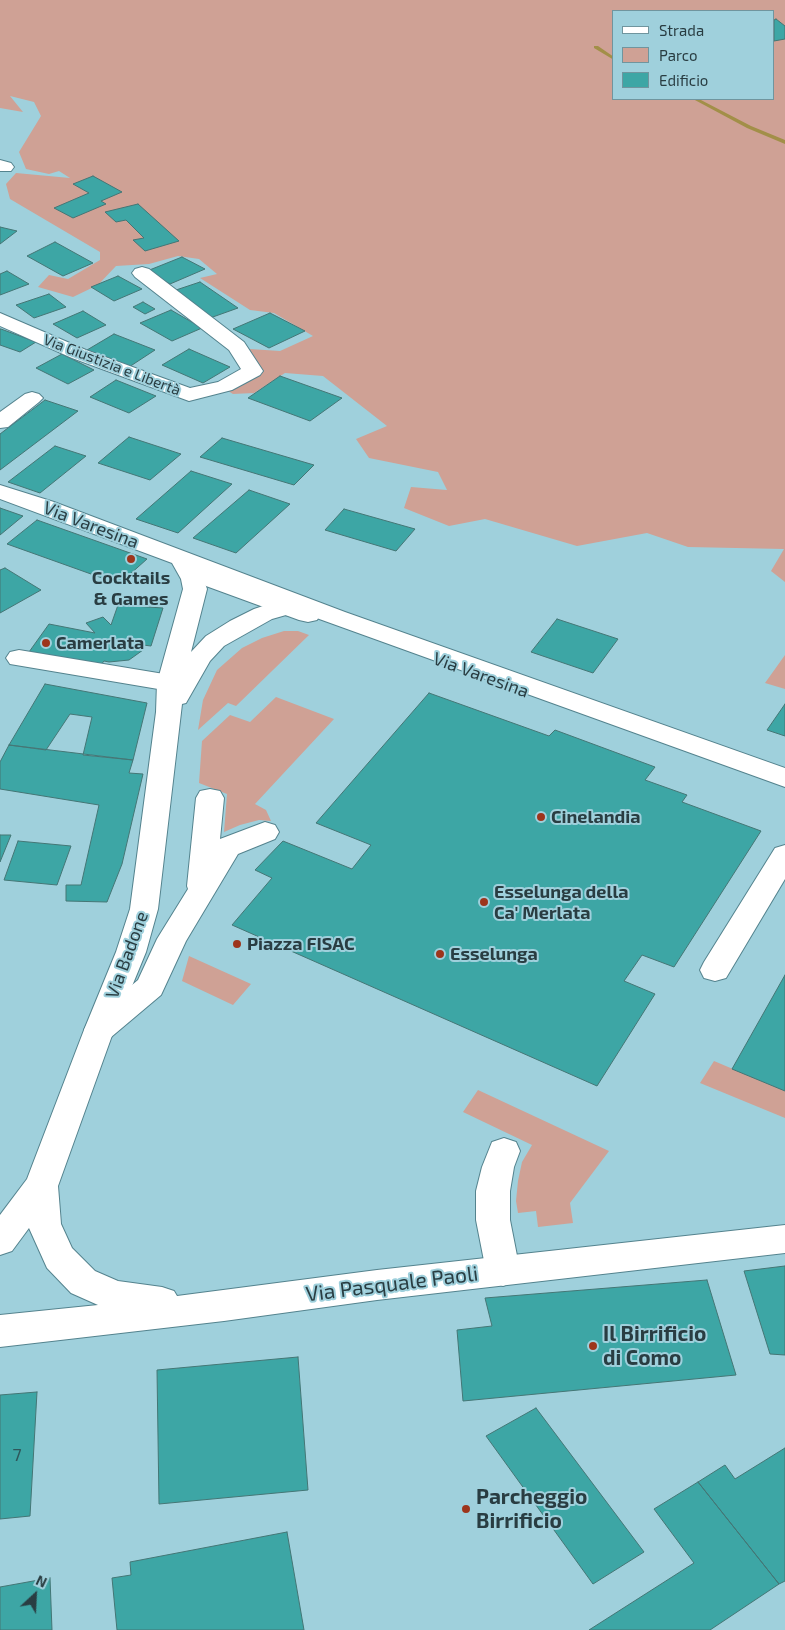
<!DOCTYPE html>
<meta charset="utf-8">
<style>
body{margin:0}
#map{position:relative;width:785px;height:1630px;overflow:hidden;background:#9fd0dc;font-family:"Exo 2",sans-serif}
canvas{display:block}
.legend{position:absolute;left:612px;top:10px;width:162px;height:90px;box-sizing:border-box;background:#9fd0dc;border:1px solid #70959e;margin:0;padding:6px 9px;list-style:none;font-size:15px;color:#293d42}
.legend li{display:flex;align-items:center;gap:10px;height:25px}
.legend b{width:25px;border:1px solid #70959e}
.north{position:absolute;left:10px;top:1570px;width:50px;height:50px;-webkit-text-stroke:4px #9fd0dc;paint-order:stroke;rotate:25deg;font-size:14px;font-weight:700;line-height:20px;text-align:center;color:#293d42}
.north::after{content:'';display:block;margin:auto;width:18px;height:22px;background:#293d42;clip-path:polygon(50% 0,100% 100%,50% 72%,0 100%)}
</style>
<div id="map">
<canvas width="785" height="1630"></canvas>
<ul class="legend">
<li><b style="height:6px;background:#fff"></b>Strada</li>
<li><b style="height:14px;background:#cfa195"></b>Parco</li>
<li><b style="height:14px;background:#3da6a5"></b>Edificio</li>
</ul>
<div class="north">N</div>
</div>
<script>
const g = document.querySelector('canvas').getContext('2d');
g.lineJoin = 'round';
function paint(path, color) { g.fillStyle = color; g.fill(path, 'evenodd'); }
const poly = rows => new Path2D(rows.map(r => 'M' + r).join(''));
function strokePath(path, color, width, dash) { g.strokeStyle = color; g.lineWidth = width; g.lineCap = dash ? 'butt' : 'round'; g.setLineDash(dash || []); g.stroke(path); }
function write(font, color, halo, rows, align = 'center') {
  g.font = font + ' "Exo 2",sans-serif'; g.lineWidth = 4; g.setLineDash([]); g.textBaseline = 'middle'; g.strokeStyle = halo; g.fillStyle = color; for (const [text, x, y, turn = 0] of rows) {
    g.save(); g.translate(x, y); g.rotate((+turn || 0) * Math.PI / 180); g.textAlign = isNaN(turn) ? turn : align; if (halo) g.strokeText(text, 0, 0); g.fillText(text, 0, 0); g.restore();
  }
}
paint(poly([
 [0,0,785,0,785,582,771,571,784,549,688,547,647,533,577,546,485,519,449,526,404,508,411,487,447,490,438,472,369,458,356,439,387,426,323,376,285,373,254,393,233,394,223,388,247,370,250,349,280,351,313,336,274,313,250,310,200,278,217,274,199,259,178,256,149,264,116,266,98,285,73,297,38,287,49,275,68,279,100,260,100,252,10,199,6,184,16,173,70,178,59,171,49,174,26,169,19,152,41,116,34,102,10,96,23,112,0,108],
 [614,11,774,11,774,99,614,99],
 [284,631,298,631,309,635,236,706,228,703,198,730,203,700,217,670,242,648,262,638],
 [785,655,785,689,765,683],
 [276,697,334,719,255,804,266,810,271,821,259,820,240,825,224,832,227,794,199,783,202,741,230,715,250,722],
 [189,956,251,984,233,1005,182,981],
 [714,1061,785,1091,785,1118,700,1083],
 [478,1090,609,1151,570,1203,573,1223,538,1227,536,1211,518,1213,516,1201,518,1181,522,1162,532,1145,463,1112]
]), '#cfa195');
paint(poly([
 [594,46,598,46,614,57,614,60,594,48,594,46],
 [693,99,699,99,751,126,785,140,785,144,747,128,693,99]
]), '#a28f48');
const building = poly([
 [776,19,785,26,785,39,774,41,774,20,776,19],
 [93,176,122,192,101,201,106,204,73,218,54,208,89,193,73,184,93,176],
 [138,204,179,241,145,251,133,240,144,238,126,220,116,222,105,212,138,204],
 [0,227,17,231,0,244,0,227],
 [55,242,93,263,63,276,27,256,55,242],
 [182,257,205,269,170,284,147,271,182,257],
 [7,271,29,284,0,295,0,274,7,271],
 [118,276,142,289,114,301,91,287,118,276],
 [200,282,238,308,210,318,173,291,200,282],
 [49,294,66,307,34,318,16,305,49,294],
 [143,302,155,309,145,314,133,307,143,302],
 [171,310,202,328,172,341,140,323,171,310],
 [83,311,106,325,77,338,53,324,83,311],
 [270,313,305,331,269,348,233,329,270,313],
 [0,329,1,329,36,342,20,352,0,345,0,329],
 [114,334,155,350,129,367,87,350,114,334],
 [189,349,230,367,203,383,162,365,189,349],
 [62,354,94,370,68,384,36,368,62,354],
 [280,376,342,398,310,421,248,398,280,376],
 [116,380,156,396,129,413,90,397,116,380],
 [45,400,78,411,0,470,0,434,45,400],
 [129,437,181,454,150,480,98,463,129,437],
 [222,438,314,465,294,485,200,457,222,438],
 [55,446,86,456,40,493,8,482,55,446],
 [191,471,232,484,178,533,136,519,191,471],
 [249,490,290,504,236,553,193,538,249,490],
 [0,508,23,516,0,535,0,508],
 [344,509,415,529,396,551,325,530,344,509],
 [37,520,147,559,119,584,7,544,37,520],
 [5,568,41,590,0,613,0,570,5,568],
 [118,605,163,608,151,646,143,645,143,650,129,660,109,662,104,661,100,666,29,652,49,624,95,633,86,623,103,617,111,625,118,605],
 [557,619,618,639,593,673,531,652,557,619],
 [45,684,147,703,133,760,83,755,92,717,70,714,46,750,9,745,45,684],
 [429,693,549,736,555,730,655,767,645,780,687,795,682,802,761,831,674,967,642,955,624,981,655,994,597,1086,232,925,272,878,255,870,283,841,352,869,371,845,316,823,429,693],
 [785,704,785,736,767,730,785,704],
 [9,745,133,760,129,773,143,774,122,864,107,902,66,901,66,885,81,885,99,805,0,789,0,762,9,745],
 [0,835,11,835,0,862,0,835],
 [18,841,71,846,57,885,4,880,18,841],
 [785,975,785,1091,732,1069,785,975],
 [785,1266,785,1355,770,1354,744,1271,785,1266],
 [707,1280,736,1375,463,1401,457,1330,492,1326,485,1298,707,1280],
 [298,1357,308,1490,159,1504,157,1370,298,1357],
 [37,1392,30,1516,0,1519,0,1395,37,1392],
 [536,1408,644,1552,593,1584,486,1436,536,1408],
 [785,1448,785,1581,779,1584,698,1482,725,1465,735,1479,785,1448],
 [698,1482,779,1584,710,1630,589,1630,694,1563,654,1509,698,1482],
 [287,1532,304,1630,117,1630,112,1578,131,1575,130,1562,287,1532],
 [50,1578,52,1630,0,1630,0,1587,50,1578]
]);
paint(building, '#3da6a5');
strokePath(building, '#447675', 1);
const minor = poly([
 [0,160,11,163,14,167,11,171,0,171,0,160],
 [142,267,149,269,244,342,263,371,260,375,232,390,189,401,72,358,0,326,0,313,86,350,190,388,218,382,241,369,229,350,135,277,132,273,135,269,142,267],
 [32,392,39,394,43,398,39,402,8,427,0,428,0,412,25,394,32,392],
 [182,552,190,554,222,576,317,610,320,615,317,620,308,622,299,620,206,586,174,564,170,559,174,554,182,552],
 [19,650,170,675,179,677,183,683,179,689,170,691,10,664,6,658,10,652,19,650],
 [210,789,220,791,224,798,220,839,265,822,275,825,279,832,275,839,238,854,186,941,161,995,110,1038,99,1042,88,1038,84,1030,88,1022,138,980,157,939,188,889,187,886,196,798,200,791,210,789],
 [785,845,785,879,726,978,715,981,704,978,700,970,704,962,775,848,785,845],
 [504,1138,516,1142,520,1151,514,1167,510,1191,510,1220,520,1271,515,1281,503,1286,491,1281,486,1271,476,1220,476,1191,482,1167,492,1142,504,1138]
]);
const major = poly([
 [0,485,54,502,345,612,785,768,785,787,311,616,306,617,286,615,272,619,224,646,210,661,186,703,182,704,158,909,146,952,114,1030,58,1186,61,1224,72,1248,95,1271,118,1281,162,1287,174,1291,177,1296,377,1270,785,1225,785,1253,377,1300,224,1321,0,1347,0,1315,98,1305,71,1293,47,1268,29,1228,12,1251,0,1255,0,1215,27,1179,84,1030,116,952,130,909,156,712,157,683,183,589,181,579,172,563,0,499,0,485],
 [202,575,275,602,254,609,230,621,206,636,191,652,207,589,202,575]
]);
strokePath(minor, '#54838e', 2);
strokePath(major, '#54838e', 2);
paint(minor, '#fff');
paint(major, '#fff');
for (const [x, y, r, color] of [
 [131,559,5,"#9d351c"],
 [46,643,5,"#9d351c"],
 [541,817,5,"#9d351c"],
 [484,902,5,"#9d351c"],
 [237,944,5,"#9d351c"],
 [440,954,5,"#9d351c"],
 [593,1346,5,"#9d351c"],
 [466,1509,5,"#9d351c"]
]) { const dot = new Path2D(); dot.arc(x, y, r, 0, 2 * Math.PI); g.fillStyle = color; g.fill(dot); strokePath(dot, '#9fd0dc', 2); }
write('15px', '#293d42', '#9fd0dc', [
 ["Via Giustizia e Libertà",112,365,21]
]);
write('18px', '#293d42', '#9fd0dc', [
 ["Via Varesina",91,525,21],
 ["Via Varesina",481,675,20],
 ["Via Badone",127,955,-70]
]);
write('bold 18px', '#293d42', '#9fd0dc', [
 ["Cocktails",131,578,"center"],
 ["& Games",131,599,"center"],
 ["Camerlata",56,643],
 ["Cinelandia",551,817],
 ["Esselunga della",494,892],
 ["Ca' Merlata",494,913],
 ["Piazza FISAC",247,944],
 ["Esselunga",450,954]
], 'left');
write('18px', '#2e575b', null, [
 ["7",17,1455]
]);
write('21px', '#293d42', '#9fd0dc', [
 ["Via Pasquale Paoli",392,1284,-7]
]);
write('bold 21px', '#293d42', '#9fd0dc', [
 ["Il Birrificio",603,1334],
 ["di Como",603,1358],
 ["Parcheggio",476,1497],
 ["Birrificio",476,1521]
], 'left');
</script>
